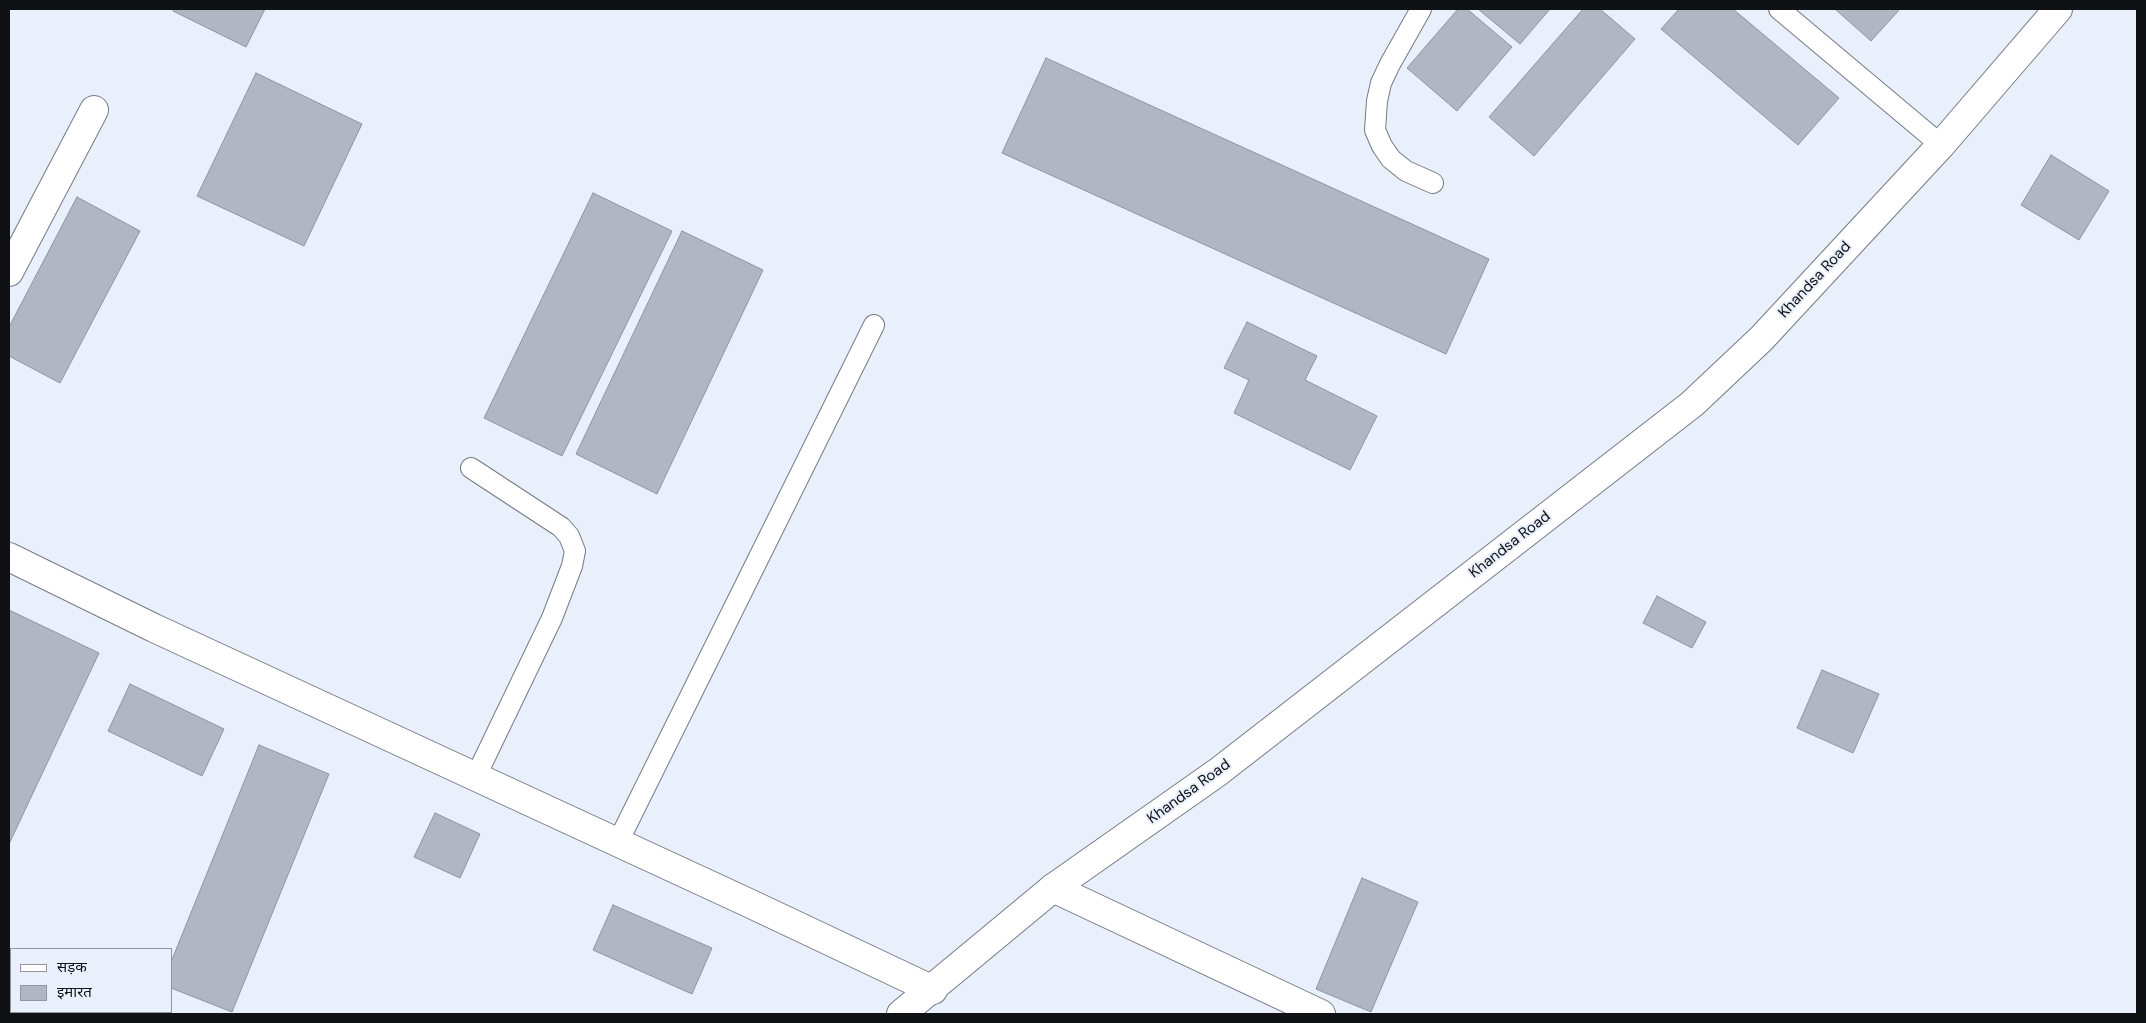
<!DOCTYPE html>
<meta charset="utf-8">
<style>
body{margin:0}
#map{position:relative;width:2146px;height:1023px;overflow:hidden;background:#e9f0fb;font-family:"DM Sans","Noto Sans Devanagari",sans-serif}
canvas{display:block}
.frame{position:absolute;inset:0;border:10px solid #0f1115;pointer-events:none}
.legend{position:absolute;left:10px;top:948px;width:162px;height:65px;box-sizing:border-box;background:#e9f0fb;border:1px solid #92979f;margin:0;padding:6px 9px;list-style:none;font-size:15px;color:#0f1115}
.legend li{display:flex;align-items:center;gap:10px;height:25px}
.legend b{width:25px;border:1px solid #92979f}
</style>
<div id="map">
<canvas width="2146" height="1023"></canvas>
<div class="frame"></div>
<ul class="legend">
<li><b style="height:6px;background:#fff"></b>सड़क</li>
<li><b style="height:14px;background:#b1b7c2"></b>इमारत</li>
</ul>
</div>
<script>
const g = document.querySelector('canvas').getContext('2d');
g.lineJoin = 'round';
function paint(path, color) { g.fillStyle = color; g.fill(path, 'evenodd'); }
const poly = rows => new Path2D(rows.map(r => 'M' + r).join(''));
function strokePath(path, color, width, dash) { g.strokeStyle = color; g.lineWidth = width; g.lineCap = dash ? 'butt' : 'round'; g.setLineDash(dash || []); g.stroke(path); }
function write(font, color, halo, rows, align = 'center') {
  g.font = font + ' "DM Sans",sans-serif'; g.lineWidth = 4; g.setLineDash([]); g.textBaseline = 'middle'; g.strokeStyle = halo; g.fillStyle = color; for (const [text, x, y, turn = 0] of rows) {
    g.save(); g.translate(x, y); g.rotate((+turn || 0) * Math.PI / 180); g.textAlign = isNaN(turn) ? turn : align; if (halo) g.strokeText(text, 0, 0); g.fillText(text, 0, 0); g.restore();
  }
}
const building = poly([
 [174,9,265,9,246,47,173,11,174,9],
 [1458,9,1467,9,1512,47,1457,111,1407,68,1458,9],
 [1478,9,1550,9,1520,44,1478,9],
 [1583,9,1600,9,1635,39,1534,156,1489,117,1583,9],
 [1679,9,1733,9,1839,98,1798,145,1661,29,1679,9],
 [1835,9,1900,9,1871,41,1835,9],
 [1046,58,1489,259,1446,354,1002,153,1046,58],
 [256,73,362,124,304,246,197,196,256,73],
 [2051,155,2109,191,2079,240,2021,205,2051,155],
 [593,193,672,231,562,456,484,418,593,193],
 [77,197,140,231,60,383,9,356,9,327,77,197],
 [682,231,763,270,657,494,576,454,682,231],
 [1247,322,1317,356,1305,380,1377,416,1350,470,1234,413,1249,380,1224,368,1247,322],
 [1657,596,1706,622,1692,648,1643,623,1657,596],
 [9,610,99,653,9,844,9,610],
 [1822,670,1879,694,1853,753,1797,728,1822,670],
 [130,684,224,729,202,776,108,731,130,684],
 [259,745,329,774,232,1012,171,988,171,962,259,745],
 [435,813,480,834,460,878,414,857,435,813],
 [1362,878,1418,902,1371,1012,1316,989,1362,878],
 [613,905,712,948,692,994,593,950,613,905]
]);
paint(building, '#b1b7c2');
strokePath(building, '#8e949e', 1);
const service = poly([
 [1421,9,1390,64,1381,83,1377,101,1375,130,1382,146,1391,159,1406,171,1433,183],
 [1779,9,1941,145],
 [471,468,561,527,569,536,575,551,572,566,552,618,476,776],
 [618,842,874,325]
]);
const minor = poly([
 [9,272,94,110],
 [9,557,154,628,751,904,933,990],
 [1053,888,1321,1014]
]);
const tertiary = poly([
 [901,1014,1053,888,1218,772,1692,404,1761,339,1941,145,2058,9]
]);
strokePath(service, '#757a84', 22);
strokePath(minor, '#757a84', 30);
strokePath(tertiary, '#757a84', 30);
strokePath(service, '#fff', 20);
strokePath(minor, '#fff', 28);
strokePath(tertiary, '#fff', 28);
write('15px', '#0f1115', '#e9f0fb', [
 ["Khandsa Road",1815,280,-47],
 ["Khandsa Road",1510,545,-38],
 ["Khandsa Road",1189,792,-36]
]);
</script>
